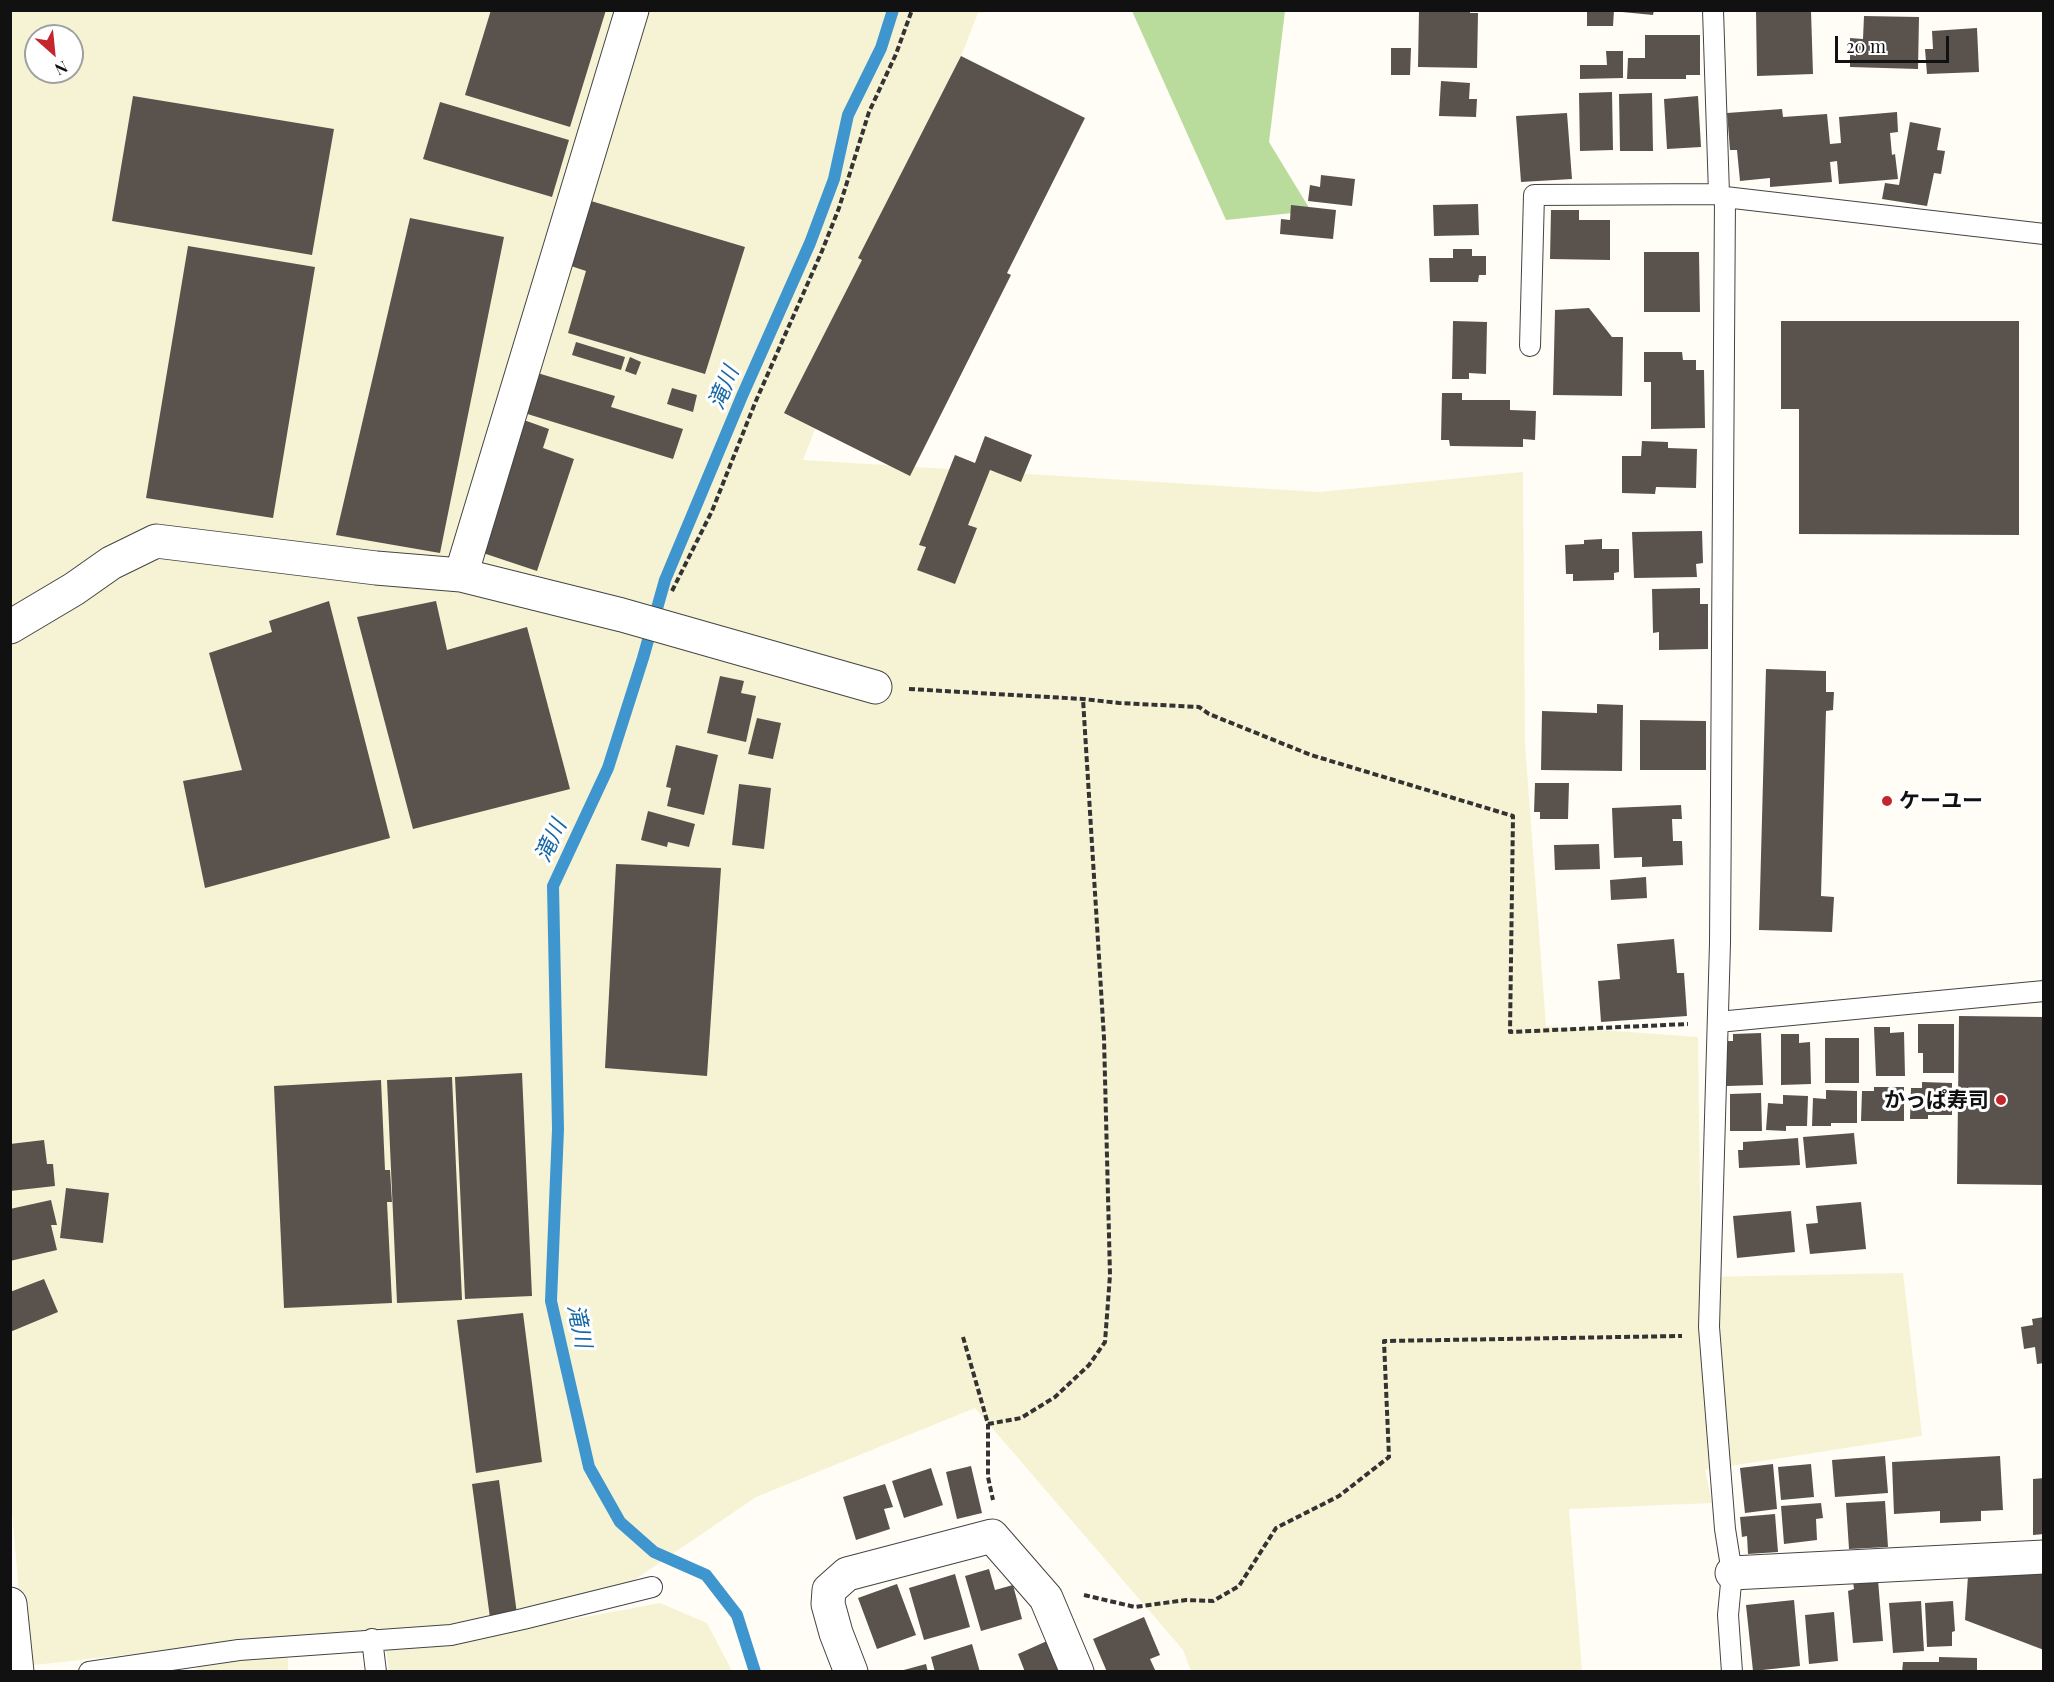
<!DOCTYPE html>
<meta charset="utf-8">
<style>
body{margin:0}
#map{position:relative;width:2054px;height:1682px;overflow:hidden;background:#fffdf5;font-family:"Playfair Display",serif}
canvas{display:block}
.frame{position:absolute;inset:0;border:12px solid #111;pointer-events:none}
.north{position:absolute;left:24px;top:24px;width:60px;height:60px;box-sizing:border-box;background:#fff;border:2px solid #a0a0a0;border-radius:50%;rotate:153deg;font-size:16px;font-weight:700;line-height:24px;text-align:center;color:#111}
.north::after{content:'';display:block;margin:auto;width:21px;height:27px;background:#c4262e;clip-path:polygon(50% 0,100% 100%,50% 72%,0 100%)}
.scale{position:absolute;left:1835px;top:36px;width:114px;height:27px;box-sizing:border-box;border:3px solid #111;border-top:0;padding-left:8px;font-size:18px;line-height:21px;white-space:nowrap;color:#111;-webkit-text-stroke:4px #fff;paint-order:stroke}
</style>
<div id="map">
<canvas width="2054" height="1682"></canvas>
<div class="frame"></div>
<div class="north">N</div>
<div class="scale">20 m</div>
</div>
<script>
const g = document.querySelector('canvas').getContext('2d');
g.lineJoin = 'round';
function paint(path, color) { g.fillStyle = color; g.fill(path, 'evenodd'); }
const poly = rows => new Path2D(rows.map(r => 'M' + r).join(''));
function strokePath(path, color, width, dash) { g.strokeStyle = color; g.lineWidth = width; g.lineCap = dash ? 'butt' : 'round'; g.setLineDash(dash || []); g.stroke(path); }
function write(font, color, halo, rows, align = 'center') {
  g.font = font + ' "Playfair Display","Noto Sans JP",serif'; g.lineWidth = 6; g.setLineDash([]); g.textBaseline = 'middle'; g.strokeStyle = halo; g.fillStyle = color; for (const [text, x, y, turn = 0] of rows) {
    g.save(); g.translate(x, y); g.rotate((+turn || 0) * Math.PI / 180); g.textAlign = isNaN(turn) ? turn : align; if (halo) g.strokeText(text, 0, 0); g.fillText(text, 0, 0); g.restore();
  }
}
paint(poly([
 [10,11,1005,11,978,13,803,460,1319,492,1523,472,1525,743,1546,1026,1698,1037,1701,1277,1903,1273,1922,1436,1705,1470,1712,1503,1569,1509,1582,1671,1191,1671,1183,1650,975,1408,756,1497,614,1594,451,1628,271,1639,25,1666,10,1486],
 [36,36,72,36,72,72,36,72],
 [660,1603,707,1623,732,1671,389,1671,386,1650,494,1634],
 [288,1652,288,1671,188,1672,197,1669,198,1663]
]), '#f6f3d4');
paint(poly([
 [1132,11,1285,11,1269,142,1311,211,1226,220]
]), '#b9dc9c');
strokePath(poly([
 [755,1672,737,1615,706,1575,654,1552,620,1522,589,1467,551,1301,558,1129,553,886,608,768,643,658,665,580,742,396,810,243,834,179,848,115,881,48,893,10]
]), '#3f96cf', 12);
paint(poly([
 [491,10,606,10,570,127,465,95],
 [1419,10,1470,10,1470,13,1478,13,1477,68,1418,67],
 [1587,10,1614,10,1613,26,1587,26],
 [1622,10,1654,10,1653,15,1622,12],
 [1756,11,1811,11,1813,74,1757,76],
 [1864,16,1919,17,1918,69,1850,67,1850,38,1863,39],
 [1977,28,1979,72,1927,74,1925,49,1933,49,1932,31],
 [1645,35,1700,35,1700,75,1686,75,1686,79,1627,79,1628,58,1645,58],
 [1391,48,1411,48,1410,75,1391,75],
 [1606,51,1623,51,1623,78,1580,79,1580,65,1607,65],
 [961,56,1085,118,1007,273,1011,275,910,476,784,413,862,260,858,258],
 [1441,81,1470,83,1469,99,1477,99,1476,117,1439,116],
 [1612,92,1613,150,1580,151,1579,93],
 [1652,93,1653,151,1620,151,1619,94],
 [133,96,334,129,312,255,112,221],
 [1698,96,1701,147,1667,149,1664,99],
 [440,102,569,140,552,197,423,159],
 [1782,109,1783,117,1827,114,1830,144,1841,143,1839,117,1897,112,1898,132,1890,133,1892,155,1895,154,1898,179,1839,184,1837,161,1830,162,1832,182,1770,187,1770,178,1740,181,1737,150,1730,150,1727,113],
 [1567,113,1572,179,1521,182,1516,116],
 [1910,122,1941,128,1937,150,1945,151,1941,174,1934,173,1927,206,1882,199,1885,183,1899,185],
 [1321,175,1355,179,1352,206,1308,201,1310,185,1320,187],
 [591,201,745,247,705,374,568,333,586,271,571,266],
 [1478,204,1479,235,1434,236,1433,205],
 [1291,205,1336,210,1333,239,1280,234,1281,219,1290,220],
 [1551,210,1579,210,1579,220,1610,220,1610,260,1550,259],
 [410,218,504,237,440,553,336,535],
 [188,246,315,267,273,518,146,498],
 [1453,249,1472,249,1472,256,1486,256,1486,275,1479,275,1478,282,1430,282,1429,258,1453,258],
 [1644,252,1699,252,1700,312,1644,312],
 [1589,308,1612,337,1623,337,1622,396,1553,395,1555,310],
 [1453,321,1487,322,1486,374,1469,373,1469,379,1452,379],
 [1781,321,2019,321,2019,535,1799,534,1799,409,1781,409],
 [576,342,625,357,621,370,572,355],
 [1644,352,1682,352,1683,360,1696,360,1696,370,1704,370,1705,428,1651,429,1651,382,1644,382],
 [630,357,641,362,636,375,625,371],
 [534,372,615,396,611,407,683,429,673,459,521,412],
 [672,388,697,395,693,412,667,404],
 [1442,393,1462,393,1462,400,1510,400,1510,410,1536,411,1535,440,1523,439,1523,447,1450,446,1449,440,1441,440],
 [521,419,549,429,543,448,574,459,537,571,477,551],
 [985,436,1032,455,1021,482,990,470,968,525,977,528,955,584,917,570,926,547,919,545,955,455,975,463],
 [1642,441,1668,442,1668,448,1697,449,1696,488,1656,487,1655,494,1622,493,1622,456,1641,456],
 [1702,531,1703,563,1696,564,1697,577,1634,578,1632,532],
 [1602,539,1602,549,1619,549,1619,572,1614,573,1614,580,1573,581,1573,574,1566,574,1565,545,1584,544,1584,540],
 [1700,588,1700,604,1708,604,1708,649,1659,650,1659,632,1653,633,1652,589],
 [329,601,390,838,205,888,183,781,242,770,209,653,272,632,269,621],
 [436,601,447,650,527,627,570,789,413,829,357,617],
 [1766,669,1826,671,1826,692,1834,692,1833,710,1826,711,1821,896,1834,897,1832,932,1759,930],
 [720,676,744,681,741,693,756,696,746,742,707,733],
 [1597,704,1623,705,1622,771,1541,770,1542,711,1597,713],
 [757,718,781,723,773,759,748,754],
 [1640,720,1706,721,1706,770,1640,770],
 [676,745,718,755,704,815,667,806,671,788,666,787],
 [1535,783,1569,783,1568,819,1540,819,1540,812,1534,812],
 [739,784,771,788,764,849,732,845],
 [1681,805,1682,819,1672,819,1673,841,1682,841,1683,865,1642,867,1642,857,1614,858,1612,808],
 [648,811,695,824,689,847,668,842,667,847,641,840],
 [1599,844,1600,869,1555,870,1554,845],
 [616,864,721,868,707,1076,605,1068],
 [1646,877,1647,898,1611,900,1610,880],
 [1674,939,1677,973,1684,973,1687,1016,1601,1022,1598,981,1620,979,1617,944],
 [1959,1016,2044,1017,2044,1185,1957,1184],
 [1918,1024,1954,1024,1954,1073,1923,1073,1923,1053,1918,1053],
 [1874,1027,1890,1027,1890,1033,1904,1032,1905,1076,1876,1076],
 [1761,1033,1763,1085,1727,1086,1726,1041,1733,1041,1733,1034],
 [1781,1034,1799,1034,1799,1043,1810,1042,1811,1084,1781,1085],
 [1825,1038,1859,1038,1859,1083,1825,1083],
 [522,1073,532,1296,465,1299,455,1077],
 [452,1077,462,1300,397,1303,387,1080],
 [381,1080,385,1170,390,1170,392,1202,387,1202,392,1303,284,1308,274,1086],
 [1922,1082,1952,1083,1952,1115,1928,1115,1928,1119,1910,1119,1911,1088,1922,1088],
 [1874,1087,1904,1087,1904,1121,1861,1121,1862,1091,1874,1091],
 [1826,1090,1857,1091,1857,1123,1831,1123,1831,1126,1812,1126,1813,1098,1826,1099],
 [1761,1093,1762,1131,1730,1131,1730,1094],
 [1783,1095,1808,1096,1807,1126,1786,1126,1786,1131,1766,1130,1768,1103,1783,1104],
 [1854,1133,1857,1164,1806,1168,1803,1137],
 [1798,1138,1800,1165,1739,1168,1738,1150,1743,1150,1743,1142],
 [44,1140,47,1164,53,1164,55,1186,10,1191,10,1144],
 [66,1188,109,1193,103,1243,60,1238],
 [51,1200,57,1225,51,1225,57,1250,10,1261,10,1209],
 [1861,1202,1866,1249,1810,1254,1806,1224,1818,1223,1816,1206],
 [1791,1211,1795,1252,1737,1258,1733,1216],
 [44,1279,58,1312,10,1332,10,1292],
 [523,1313,542,1462,476,1473,457,1320],
 [2044,1317,2044,1363,2037,1364,2035,1347,2024,1349,2021,1327,2033,1325,2032,1319],
 [1885,1456,1888,1493,1835,1497,1832,1460],
 [2000,1456,2003,1510,1981,1511,1981,1521,1940,1523,1940,1511,1894,1514,1892,1462],
 [1773,1464,1777,1509,1745,1513,1740,1468],
 [1811,1464,1814,1497,1781,1500,1778,1467],
 [971,1466,982,1513,957,1519,946,1472],
 [931,1468,943,1505,904,1518,892,1481],
 [2044,1478,2044,1534,2033,1535,2033,1479],
 [499,1480,517,1614,490,1618,472,1484],
 [885,1484,893,1507,884,1509,890,1529,856,1540,843,1497],
 [1885,1501,1888,1547,1849,1549,1846,1503],
 [1821,1503,1823,1518,1816,1519,1817,1540,1784,1544,1781,1506],
 [1775,1514,1778,1552,1748,1554,1747,1536,1742,1537,1740,1517],
 [989,1569,995,1590,1013,1585,1022,1619,981,1631,965,1576],
 [955,1574,970,1627,924,1640,909,1588],
 [2044,1574,2044,1650,1965,1620,1968,1576],
 [1878,1580,1883,1641,1853,1643,1848,1591,1854,1589,1853,1581],
 [897,1584,916,1635,877,1649,858,1598],
 [1794,1600,1800,1666,1753,1671,1746,1605],
 [1921,1601,1924,1651,1893,1653,1889,1603],
 [1953,1601,1955,1631,1952,1632,1952,1646,1927,1647,1925,1603],
 [1834,1612,1838,1661,1809,1664,1805,1615],
 [1144,1617,1160,1655,1150,1659,1156,1672,1107,1672,1093,1639],
 [1047,1641,1060,1672,1025,1672,1018,1654],
 [972,1644,980,1672,935,1672,931,1657],
 [1939,1657,1977,1658,1977,1672,1902,1672,1903,1662,1939,1662],
 [926,1664,928,1672,900,1672,900,1671]
]), '#5a524d');
const service = poly([
 [1713,10,1719,194],
 [1725,197,1720,943,1709,1327,1725,1529,1732,1573,1728,1615,1732,1672],
 [1530,346,1534,195,1719,194,1725,197,2044,234],
 [1718,1022,2044,991],
 [372,1639,376,1672],
 [89,1672,239,1650,451,1635,523,1619,652,1587]
]);
const minor = poly([
 [461,575,632,10],
 [10,627,74,589,111,563,156,541,376,568,461,575,622,615,875,687],
 [1732,1573,2044,1557],
 [10,1604,17,1672],
 [851,1672,836,1633,828,1604,829,1590,847,1574,992,1536,1046,1598,1077,1672]
]);
strokePath(service, '#444', 22);
strokePath(minor, '#444', 35);
strokePath(poly([
 [672,591,712,511,755,403,822,251,839,208,869,112,896,54,912,10],
 [909,689,1083,699,1119,703,1199,707,1209,714,1311,755,1513,816,1510,1032,1688,1024],
 [963,1337,988,1424,988,1477,993,1500],
 [988,1424,1021,1418,1055,1397,1089,1365,1105,1342,1110,1275,1104,1038,1083,699],
 [1084,1595,1135,1607,1186,1600,1213,1601,1239,1586,1276,1528,1339,1496,1389,1457,1384,1341,1682,1336]
]), '#333', 4, [6, 3]);
strokePath(service, '#fff', 20);
strokePath(minor, '#fff', 33);
for (const [x, y, r, color] of [
 [1887,801,6,"#c4262e"],
 [2001,1100,6,"#c4262e"]
]) { const dot = new Path2D(); dot.arc(x, y, r, 0, 2 * Math.PI); g.fillStyle = color; g.fill(dot); strokePath(dot, '#fff', 2); }
write('bold 21px', '#111', '#fff', [
 ["ケーユー",1899,801],
 ["かっぱ寿司",1989,1100,"right"]
], 'left');
write('italic 22px', '#1768a6', '#fff', [
 ["滝川",724,388,-67],
 ["滝川",551,841,-65],
 ["滝川",579,1326,78]
]);
</script>
